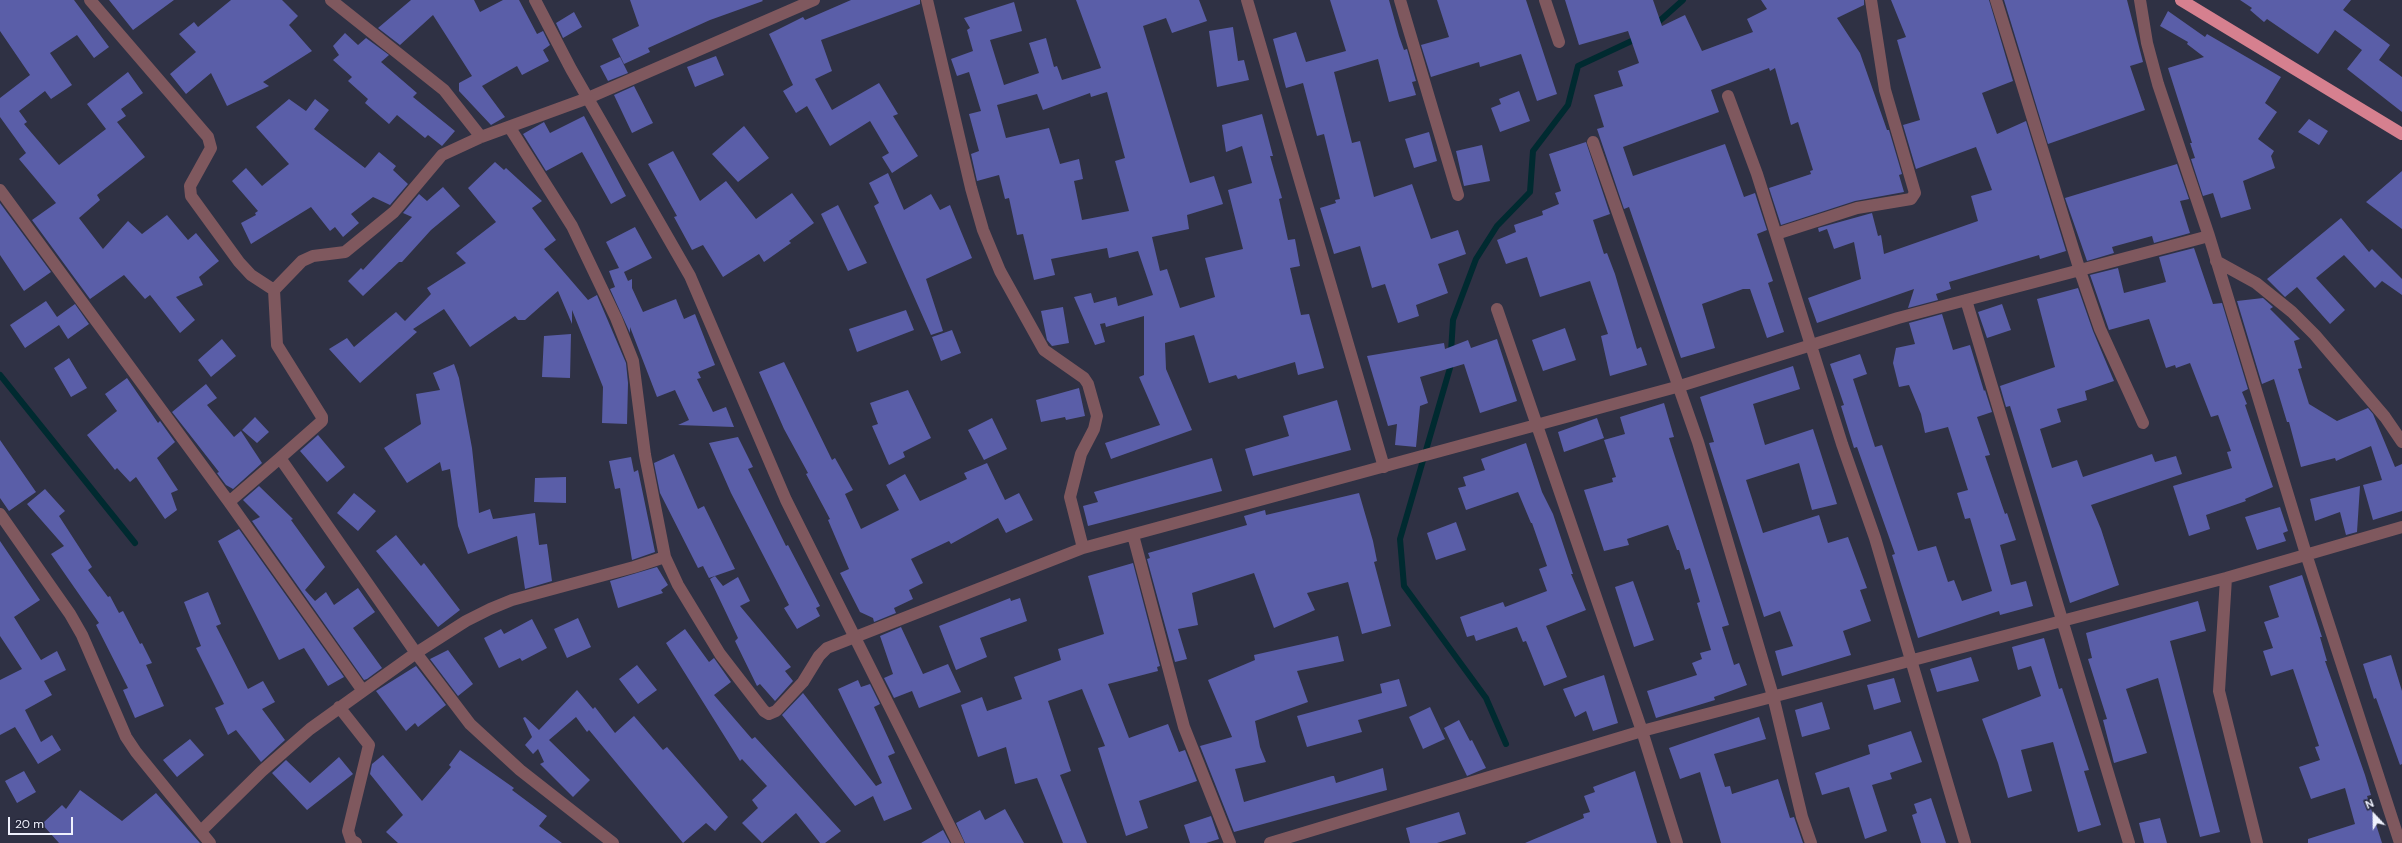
<!DOCTYPE html>
<style>
body{margin:0}
#map{position:relative;width:2402px;height:843px;overflow:hidden;background:#2f3144;font-family:"DM Sans",sans-serif}
canvas{display:block}
.north{position:absolute;left:2354px;top:795px;width:40px;height:40px;-webkit-text-stroke:3px #25273a;paint-order:stroke;rotate:338deg;font-size:11px;font-weight:700;line-height:16px;text-align:center;color:#eff1fd}
.north::after{content:'';display:block;margin:auto;width:14px;height:18px;background:#eff1fd;clip-path:polygon(50% 0,100% 100%,50% 72%,0 100%)}
.scale{position:absolute;left:8px;top:817px;width:65px;height:18px;box-sizing:border-box;border:2px solid #eff1fd;border-top:0;padding-left:5px;font-size:12px;line-height:14px;white-space:nowrap;color:#eff1fd;-webkit-text-stroke:3px #25273a;paint-order:stroke}
</style>
<div id="map">
<canvas width="2402" height="843"></canvas>
<div class="north">N</div>
<div class="scale">20 m</div>
</div>
<script>
const g = document.querySelector('canvas').getContext('2d');
g.lineJoin = 'round';
const poly = rows => new Path2D(rows.map(r => 'M' + r).join(''));
function strokePath(path, color, width, dash) { g.strokeStyle = color; g.lineWidth = width; g.lineCap = dash ? 'butt' : 'round'; g.setLineDash(dash || []); g.stroke(path); }
function paint(path, color) { g.fillStyle = color; g.fill(path, 'evenodd'); }
strokePath(poly([
 [1655,25,1683,0],
 [0,375,135,543],
 [1506,744,1486,698,1404,586,1400,539,1450,368,1453,320,1476,259,1497,226,1530,192,1533,151,1568,105,1578,66,1638,38]
]), '#002a30', 6);
paint(poly([
 [0,0,74,0,109,47,94,58,77,35,50,53,72,85,51,99,45,91,19,111,27,122,24,124,59,165,106,129,87,104,128,72,143,93,121,109,126,116,117,122,145,157,97,195,100,200,79,218,103,249,128,221,142,234,167,215,188,240,196,233,219,261,199,277,203,285,176,297,195,320,180,333,150,295,145,299,124,275,90,299,32,220,56,203,19,159,26,153,0,117,0,98,30,75,0,31],
 [109,0,174,0,133,30],
 [231,0,282,0,298,16,289,25,312,51,263,82,269,86,227,106,211,73,186,94,170,74,196,52,179,34,194,22,198,27],
 [411,0,474,0,480,12,503,0,519,0,537,34,543,31,550,45,543,50,549,61,522,75,517,66,482,86,505,117,491,125,459,91,459,83,472,76,433,15,400,45,378,28],
 [630,0,762,0,763,1,710,20,648,48,650,52,624,64,612,39,639,26],
 [851,0,920,0,920,4,821,40,832,71,815,79,832,110,879,83,898,114,893,116,918,156,892,173,882,157,889,153,870,121,830,146,807,106,796,113,783,91,793,85,769,34,803,17,805,20],
 [1076,0,1199,0,1207,21,1172,33,1166,18,1143,26,1190,183,1214,176,1223,204,1187,215,1189,229,1152,237,1160,271,1167,269,1180,308,1215,297,1205,258,1243,249,1228,190,1252,183,1242,146,1226,152,1222,125,1262,114,1273,156,1270,156,1282,198,1279,199,1288,240,1295,239,1300,266,1290,268,1301,315,1309,314,1324,368,1298,375,1295,362,1238,379,1236,375,1209,383,1194,335,1165,343,1166,369,1192,430,1111,459,1105,443,1160,425,1139,377,1144,375,1144,316,1106,327,1105,323,1100,324,1105,342,1095,345,1074,297,1091,293,1094,303,1116,297,1118,306,1153,295,1138,251,1109,258,1107,248,1051,259,1055,275,1034,280,1023,234,1017,235,1009,198,1005,199,999,175,977,181,971,154,979,151,969,114,981,111,969,72,957,76,951,59,973,51,967,30,970,28,964,18,1014,2,1022,31,990,40,1004,85,1039,73,1029,43,1046,38,1054,67,1057,66,1062,80,1101,68],
 [1107,92,1125,158,1115,161,1129,211,1082,220,1074,181,1083,179,1079,159,1060,164,1049,128,1006,138,997,105,1037,94,1043,110,1090,93,1091,97],
 [1330,0,1389,0,1399,36,1404,50,1407,49,1416,81,1412,82,1416,95,1389,102,1378,59,1334,72,1352,143,1360,141,1374,197,1412,184,1431,239,1458,230,1466,254,1438,264,1448,293,1416,305,1419,316,1398,323,1385,284,1372,288,1360,246,1334,254,1320,208,1336,203,1335,200,1340,199,1324,134,1317,136,1303,83,1286,88,1273,39,1296,32,1306,62,1346,51],
 [1437,0,1526,0,1557,94,1537,101,1521,54,1480,67,1479,62,1431,77,1421,45,1449,37],
 [1565,0,1653,0,1662,26,1685,15,1702,51,1753,32,1747,19,1767,9,1761,0,1864,0,1864,5,1837,18,1860,53,1887,130,1889,130,1902,174,1899,175,1904,192,1855,201,1781,225,1769,188,1811,174,1810,171,1813,170,1798,122,1791,125,1775,68,1770,71,1769,68,1711,90,1719,112,1623,147,1633,176,1725,144,1744,197,1755,193,1767,230,1757,234,1773,281,1768,283,1784,332,1767,338,1750,289,1743,289,1702,304,1715,348,1681,358,1629,207,1624,209,1597,129,1604,127,1594,95,1623,86,1618,71,1639,63,1628,31,1579,45],
 [1891,0,1989,0,2013,81,1982,93,1997,134,2026,121,2066,251,2040,259,2039,255,1949,282,1951,289,1936,294,1938,300,1908,308,1914,289,1817,323,1808,298,1861,279,1854,242,1834,249,1827,229,1819,232,1818,228,1872,213,1878,236,1881,235,1884,254,1978,221,1971,196,1992,190,1976,147,1916,169,1903,125,1920,120,1897,40,1906,37],
 [2004,0,2127,0,2143,62,2130,66,2145,110,2048,144],
 [2240,0,2351,0,2343,10,2390,45,2379,60,2402,77,2402,112,2347,69,2362,50,2335,30,2318,54,2267,19,2264,22,2250,10,2252,8],
 [2168,11,2205,37,2207,34,2281,77,2265,103,2277,112,2258,139,2274,151,2271,156,2275,168,2243,181,2251,209,2221,218,2213,193,2203,196,2191,159,2195,158,2190,143,2192,143,2168,68,2204,57,2187,44,2188,42,2160,26],
 [574,12,582,27,563,38,556,23],
 [1233,27,1238,61,1244,60,1249,80,1217,87,1209,31],
 [345,33,358,45,366,38,389,55,381,62,417,93,413,97,455,131,442,146,428,135,425,138,397,115,389,124,365,103,368,99,348,81,352,77,333,60,339,55,333,46],
 [716,56,724,75,695,87,687,67],
 [620,57,628,73,608,81,600,66],
 [634,86,653,123,632,133,614,95],
 [1519,91,1530,121,1500,132,1491,108,1501,104,1499,99],
 [289,99,306,111,315,99,329,110,314,129,365,168,379,152,396,166,393,170,408,184,390,205,373,197,351,214,359,223,343,237,335,227,330,231,311,207,251,244,241,223,256,215,255,213,258,211,232,181,246,168,262,186,289,164,256,127],
 [584,116,626,196,611,204,582,152,546,171,523,134,544,122,550,133],
 [2309,119,2328,131,2319,145,2298,132],
 [744,126,769,158,738,182,712,154],
 [1429,132,1437,161,1414,168,1405,139],
 [1586,142,1610,214,1593,220,1604,254,1607,253,1615,274,1637,349,1641,347,1647,365,1610,376,1601,336,1608,334,1590,281,1540,297,1527,257,1506,264,1497,240,1516,232,1514,225,1543,215,1542,211,1559,204,1555,193,1561,191,1549,154],
 [1482,145,1490,181,1464,186,1456,151],
 [673,151,700,201,726,181,756,219,792,193,814,223,789,241,791,243,764,262,759,254,723,277,703,245,692,250,674,217,677,216,648,164],
 [495,162,504,170,506,168,542,201,532,208,556,240,544,249,588,300,597,295,626,363,628,383,627,424,602,423,603,387,572,310,572,324,558,291,525,320,518,320,515,316,470,347,444,309,413,329,417,332,360,383,329,349,347,338,354,347,396,312,405,321,431,294,427,288,466,263,456,253,496,222,468,188],
 [2177,164,2189,199,2180,201,2190,233,2154,243,2152,236,2112,247,2114,253,2087,261,2065,198],
 [2402,171,2402,229,2366,202],
 [888,173,904,210,931,194,940,210,950,205,972,258,926,279,943,331,931,335,874,206,879,203,869,183],
 [443,187,460,206,431,230,402,262,399,262,363,296,348,281,361,268,363,270,412,217,403,213,419,194,427,201],
 [0,203,51,272,24,291,0,255],
 [838,205,867,263,848,271,821,214],
 [2341,218,2369,252,2372,249,2402,279,2402,295,2382,281,2375,288,2344,255,2316,278,2345,310,2330,324,2297,287,2285,297,2267,279],
 [635,227,652,258,624,272,628,281,632,279,632,288,643,312,676,299,684,319,695,314,715,365,698,372,701,378,697,379,713,412,726,407,734,427,678,425,689,420,675,390,657,397,630,327,630,333,610,289,615,287,609,271,619,268,606,242],
 [2194,248,2213,304,2222,303,2248,389,2242,392,2247,404,2245,405,2273,487,2245,499,2246,501,2206,515,2210,529,2189,536,2173,486,2232,468,2227,452,2231,451,2218,415,2211,417,2190,363,2176,368,2175,365,2166,368,2149,319,2109,330,2090,275,2118,268,2124,293,2166,282,2159,257],
 [2078,288,2093,331,2114,381,2085,391,2087,400,2057,409,2061,422,2040,429,2052,468,2077,460,2083,477,2152,454,2155,462,2176,456,2182,474,2091,505,2101,529,2119,585,2070,603,2010,406,2006,407,2000,386,2055,367,2037,299],
 [2263,298,2273,307,2270,309,2300,339,2294,341,2302,368,2298,369,2309,404,2337,421,2368,408,2373,414,2395,467,2402,464,2402,511,2373,520,2363,485,2382,480,2371,446,2336,461,2335,458,2301,467,2289,422,2287,422,2274,379,2262,384,2237,301],
 [46,301,57,317,75,304,89,324,68,339,59,325,25,348,10,325],
 [2002,304,2011,330,1987,338,1978,312],
 [1063,307,1069,343,1052,346,1047,340,1041,311],
 [906,310,914,330,857,352,849,329],
 [1942,314,1953,350,1970,345,1984,391,1985,390,1992,412,1977,417,1990,455,1985,456,2005,514,2007,513,2016,540,2000,545,2011,585,2026,581,2033,606,2000,615,1999,611,1918,638,1892,555,1895,554,1857,447,1854,448,1841,406,1844,405,1830,364,1860,354,1867,374,1853,379,1875,447,1882,445,1918,551,1936,546,1948,582,1954,580,1962,601,1992,591,1970,518,1965,519,1957,493,1968,490,1948,427,1925,433,1921,414,1909,385,1899,387,1893,363,1896,348,1915,344,1909,323],
 [1565,328,1576,360,1543,371,1532,340],
 [952,330,961,353,941,361,932,337],
 [571,334,570,378,542,377,544,336],
 [222,339,236,356,211,377,198,360],
 [1497,339,1517,401,1480,413,1464,364,1420,377,1428,403,1420,406,1416,447,1395,445,1397,424,1388,426,1367,356,1444,343,1445,349,1468,340,1471,348],
 [69,358,87,388,71,397,54,368],
 [784,362,832,460,835,458,853,490,845,494,861,529,899,510,886,485,905,474,920,501,967,479,964,473,987,463,1005,500,1019,493,1033,520,1006,533,998,518,951,544,949,541,911,559,923,583,909,590,913,599,894,608,896,613,874,622,873,618,860,612,840,573,849,569,828,520,830,519,806,474,808,473,784,429,759,372],
 [454,364,459,378,472,448,479,513,490,509,493,519,535,513,539,545,547,544,552,581,525,589,517,536,468,554,458,526,450,469,442,471,440,462,407,483,384,448,421,424,416,394,440,390,433,373],
 [1793,366,1800,389,1753,404,1765,445,1813,429,1837,504,1812,510,1799,463,1746,480,1763,533,1819,515,1828,543,1848,537,1867,588,1860,590,1871,621,1843,631,1851,655,1782,676,1775,651,1793,646,1780,611,1764,617,1709,443,1714,442,1700,397],
 [127,378,158,423,160,421,175,442,157,458,178,490,171,493,177,510,165,519,136,477,130,482,117,468,115,470,87,435,117,411,105,394],
 [206,384,217,398,207,405,234,437,241,431,262,463,233,489,226,485,217,473,219,472,172,412],
 [1079,388,1085,416,1066,420,1065,417,1041,422,1036,400],
 [908,390,931,438,903,452,905,457,889,465,872,426,878,424,870,403],
 [1337,400,1351,450,1253,476,1245,449,1289,436,1283,416],
 [1664,403,1674,437,1669,438,1729,625,1722,627,1734,665,1739,663,1747,685,1714,697,1715,700,1656,718,1647,691,1697,675,1692,663,1702,659,1700,653,1711,650,1697,603,1700,602,1690,568,1685,570,1679,550,1677,550,1668,525,1627,539,1629,545,1604,551,1584,490,1613,482,1612,478,1616,477,1604,440,1625,434,1620,417],
 [255,417,269,432,257,443,242,430],
 [992,418,1007,449,984,460,968,430],
 [1597,418,1604,438,1564,452,1558,432],
 [318,435,345,467,327,482,300,451],
 [738,437,753,467,748,469,786,546,788,545,820,606,816,608,820,616,797,629,784,608,789,605,731,493,709,443],
 [0,440,36,492,9,511,0,498],
 [1526,443,1542,492,1553,514,1573,574,1571,574,1586,610,1546,626,1567,677,1544,686,1526,641,1523,642,1517,627,1476,641,1474,635,1467,637,1460,617,1503,602,1505,607,1547,591,1539,569,1547,566,1532,523,1531,523,1518,492,1466,510,1458,488,1466,486,1463,477,1485,470,1481,459],
 [674,454,698,509,704,506,735,569,709,578,703,566,698,568,660,493,654,463],
 [631,457,634,472,638,470,655,552,632,560,620,488,615,489,609,461],
 [1212,458,1222,491,1088,526,1083,506,1098,502,1094,492],
 [566,477,566,503,534,502,535,478],
 [259,486,293,519,291,520,325,567,305,590,315,601,326,592,334,605,358,588,375,612,353,628,382,668,367,679,364,680,252,521,260,517,243,500],
 [2360,486,2357,532,2346,535,2340,512,2315,521,2310,499],
 [45,489,65,511,59,516,92,567,88,570,108,597,110,596,119,613,123,611,140,644,142,643,152,663,146,665,164,706,135,718,123,690,128,688,96,625,99,623,51,554,64,546,27,504],
 [354,493,376,511,358,531,337,513],
 [1359,493,1373,541,1377,561,1374,562,1391,626,1362,634,1348,582,1307,593,1315,610,1274,628,1254,573,1192,593,1198,625,1178,629,1187,659,1175,662,1147,559,1150,558,1148,553,1247,525,1244,516,1265,510,1266,515],
 [2280,507,2288,531,2283,533,2286,541,2257,550,2245,517],
 [1456,522,1466,550,1436,560,1427,533],
 [239,529,344,677,328,686,304,648,279,660,218,541],
 [396,535,421,566,424,563,460,610,438,627,376,551],
 [0,541,40,600,14,617,41,660,57,651,66,670,44,681,52,695,25,710,41,742,52,735,61,750,38,764,15,727,0,735,0,680,22,669,0,636],
 [1133,563,1160,666,1157,667,1158,671,1108,684,1129,738,1168,724,1179,752,1185,750,1197,781,1139,801,1148,828,1126,836,1098,748,1105,746,1082,689,1048,701,1071,771,1060,775,1087,843,1063,843,1037,778,1015,784,1006,747,978,757,961,705,982,697,987,711,1022,699,1014,677,1061,660,1058,649,1104,634,1088,576],
 [657,567,668,585,661,590,663,593,618,608,610,581],
 [2302,575,2322,637,2320,637,2327,661,2325,661,2365,775,2371,795,2367,796,2382,843,2308,843,2308,839,2355,824,2345,788,2311,799,2299,767,2320,760,2315,747,2319,746,2293,669,2271,676,2263,651,2273,648,2264,622,2279,617,2269,586],
 [715,576,723,586,738,577,750,601,740,606,791,667,785,671,793,681,775,701,760,684,757,686,735,641,738,638,710,579],
 [1633,581,1654,640,1634,647,1615,587],
 [208,592,221,624,216,626,248,689,263,681,275,702,262,709,285,740,261,762,236,730,228,735,215,708,224,704,196,648,201,646,184,602],
 [1010,598,1011,601,1020,598,1027,621,980,638,987,657,956,670,939,626],
 [2198,601,2206,631,2170,641,2220,832,2200,837,2158,678,2126,689,2147,753,2114,763,2103,720,2107,719,2088,659,2092,658,2086,633],
 [578,618,591,647,567,658,554,629],
 [532,619,547,648,522,661,520,658,499,668,484,638,501,629,504,634],
 [901,627,923,674,948,664,961,692,919,708,912,691,894,698,884,678,893,674,880,636],
 [685,629,709,662,714,658,731,682,714,695,752,739,755,737,841,831,825,843,820,843,796,813,762,843,742,823,758,808,752,800,767,786,742,759,740,761,666,643],
 [1338,636,1344,661,1297,671,1308,702,1255,721,1260,747,1266,762,1235,769,1244,802,1332,776,1334,776,1336,783,1383,768,1387,790,1234,832,1200,746,1232,737,1208,680,1255,660,1254,655],
 [2044,638,2059,689,2062,688,2089,770,2084,771,2101,825,2078,832,2053,742,2021,750,2032,791,2008,798,1998,763,1982,719,2041,696,2031,666,2018,670,2012,647],
 [448,650,473,684,458,696,430,659],
 [2391,655,2402,691,2402,764,2400,765,2376,698,2374,699,2363,664],
 [1971,657,1979,681,1937,692,1930,669],
 [637,665,657,690,638,704,619,679],
 [416,666,446,705,418,727,415,723,406,731,376,691],
 [1604,675,1618,723,1593,731,1586,711,1575,717,1563,689],
 [1894,678,1901,702,1874,710,1867,685],
 [1399,679,1407,706,1358,720,1362,732,1307,747,1297,716,1382,693,1380,684],
 [858,680,861,687,870,684,880,704,874,707,895,753,888,756,912,809,884,821,873,796,855,806,782,715,803,693,876,786,882,783,838,689],
 [577,690,593,709,595,707,615,733,634,716,663,750,667,747,728,817,715,831,706,823,683,843,589,730,587,732,576,717,549,740,590,780,573,797,540,764,544,762,538,749,533,754,525,745,532,737,523,718,525,717,539,730],
 [1822,702,1830,729,1802,737,1795,710],
 [1430,707,1445,739,1423,749,1409,717],
 [1759,717,1766,739,1714,754,1725,787,1730,786,1732,794,1778,779,1790,818,1794,817,1803,843,1721,843,1700,772,1680,779,1669,748],
 [1459,720,1470,741,1472,740,1486,768,1467,776,1444,728],
 [1911,731,1922,762,1890,773,1892,779,1872,785,1887,831,1865,839,1849,787,1822,795,1815,773,1870,754,1868,745],
 [190,739,204,755,177,777,163,760],
 [460,750,514,788,512,790,547,816,539,826,562,843,398,843,386,832,403,815,370,774,372,764,383,755,422,801,451,767,449,765],
 [339,757,353,774,307,810,272,773,286,760,310,783],
 [24,771,36,792,17,803,5,781],
 [1635,771,1657,843,1525,843,1584,818,1583,814,1590,812,1584,796,1595,792,1593,787],
 [80,790,122,821,156,793,200,843,59,843,42,824,62,805,66,809],
 [1931,798,1946,843,1921,843,1912,815,1917,813,1914,804],
 [1005,809,1024,843,965,843,956,823,980,810,985,820],
 [1459,812,1466,834,1437,843,1410,843,1406,828],
 [1211,816,1219,839,1206,843,1190,843,1184,825],
 [2160,818,2167,843,2144,843,2139,823],
 [943,830,950,843,921,843]
]), '#5a5ea8');
strokePath(poly([
 [90,0,208,137,211,148,190,186,191,196,239,262,251,275,274,290],
 [331,0,444,90,481,137],
 [927,0,971,188,983,230,1000,271,1044,350,1084,378,1088,384,1097,416,1094,429,1081,454,1070,497,1083,548],
 [1247,0,1384,467],
 [1400,0,1458,195],
 [1545,0,1559,42],
 [1996,0,2080,271,2100,329,2143,423],
 [2140,0,2147,43,2158,84,2209,236,2306,554,2400,843],
 [1728,96,1757,174,1842,444,1875,538,1965,843],
 [510,128,572,226,616,318,633,361,645,455,665,557,678,585,720,654,764,711,769,714,776,711,803,682,819,656,827,648,1083,548,1680,386,1898,318,2209,236],
 [1593,142,1698,442,1773,696,1802,817,1811,843],
 [0,190,229,502,363,691],
 [1776,234,1857,208,1911,199,1915,193,1885,90,1871,0],
 [2216,261,2256,283,2292,312,2315,335,2385,417,2402,442],
 [1966,300,2129,843],
 [229,502,280,458],
 [0,514,70,614,82,635,126,737,136,752,210,843],
 [1133,535,1184,727,1230,843],
 [2226,578,2219,691,2257,843],
 [339,707,369,745,348,831,351,840,356,843],
 [201,831,262,771,310,729,416,653,466,621,490,609,512,600,634,567,665,557],
 [613,843,520,770,470,724,416,653,280,458,322,421,322,417,277,345,274,290,302,261,313,256,345,252,394,212,442,155,481,137,588,98,814,0],
 [1270,843,1642,731,1497,309],
 [1677,843,1642,731,2226,578,2402,527]
]), '#7f585e', 12);
strokePath(poly([
 [535,0,571,69,690,276,786,500,958,843]
]), '#7f585e', 12);
strokePath(poly([
 [2181,0,2402,134]
]), '#d6808f', 12);
</script>
